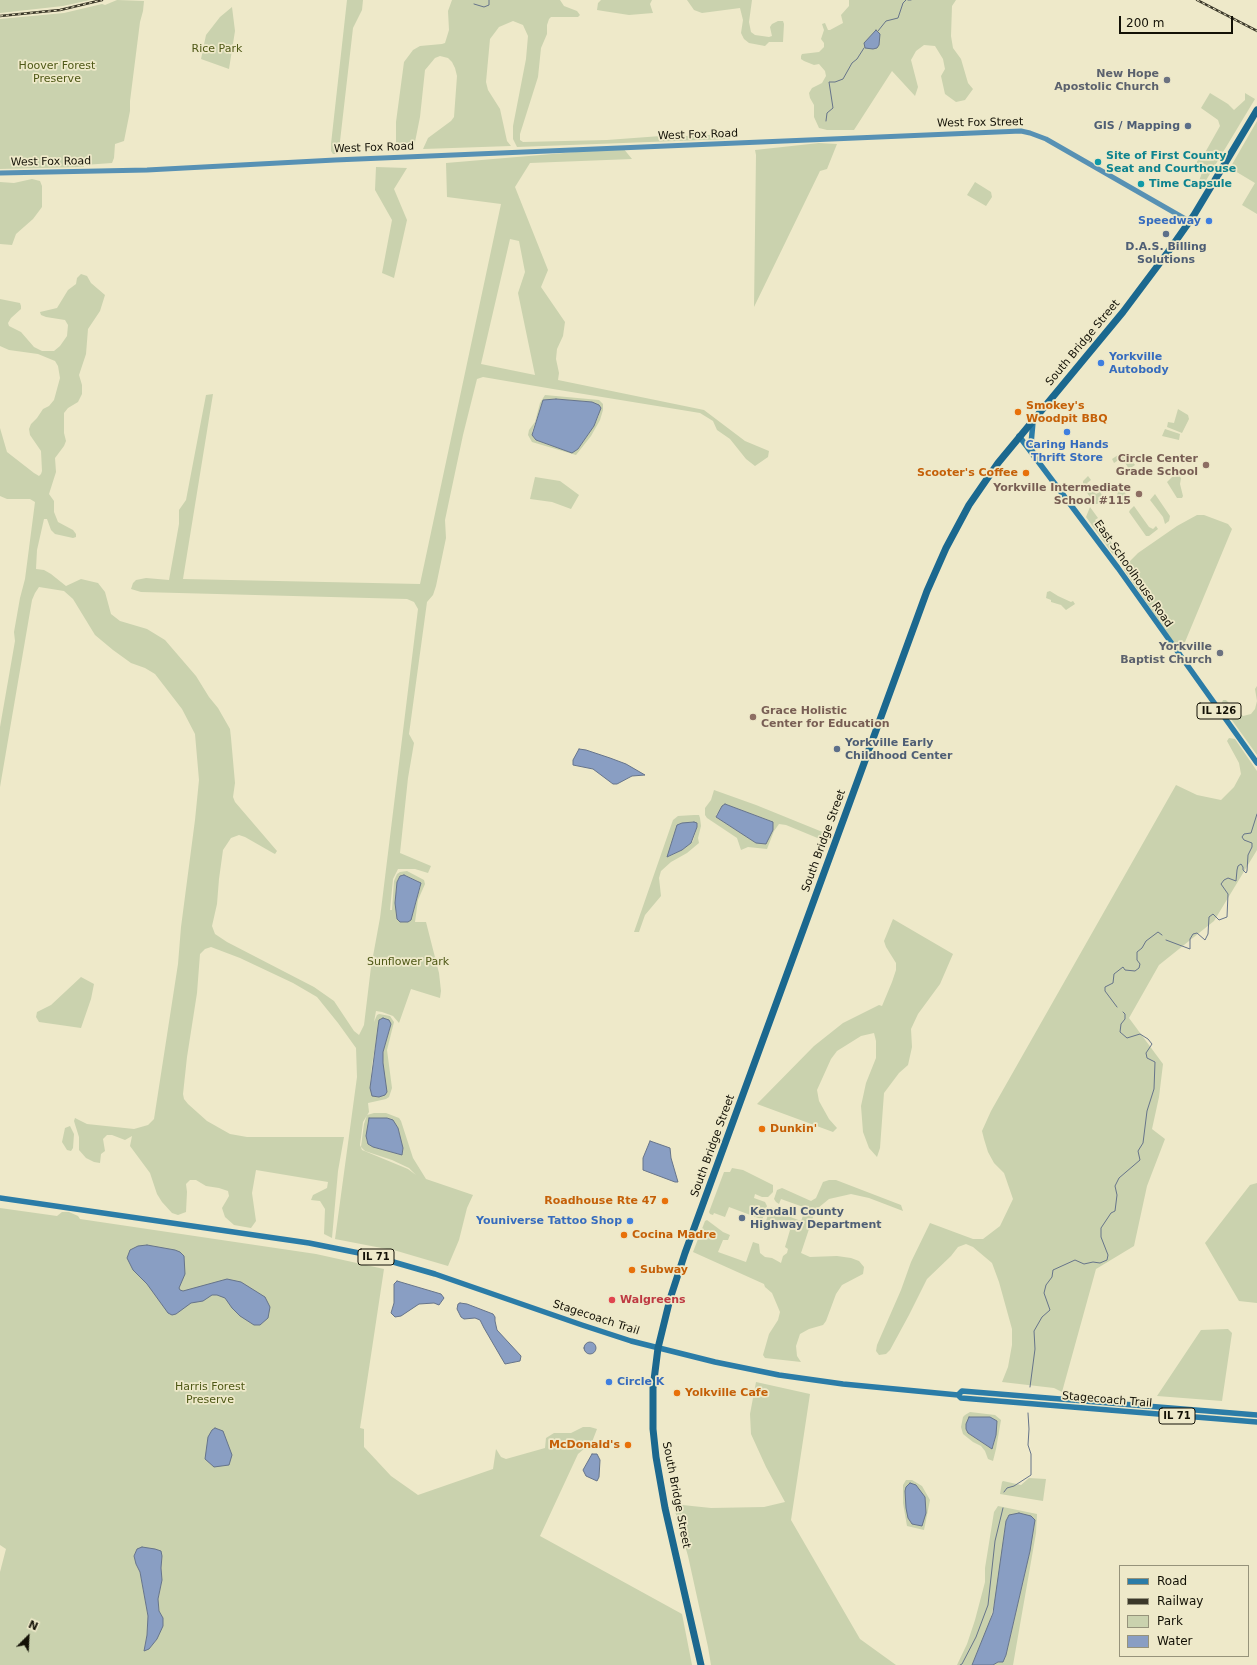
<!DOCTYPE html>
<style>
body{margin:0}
#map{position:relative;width:1257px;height:1665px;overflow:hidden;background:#eee9c9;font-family:"DejaVu Sans",sans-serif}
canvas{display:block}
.legend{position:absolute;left:1119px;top:1565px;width:130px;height:92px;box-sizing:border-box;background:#eee9c9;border:1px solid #96937b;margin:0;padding:5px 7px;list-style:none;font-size:12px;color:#131106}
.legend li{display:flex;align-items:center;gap:8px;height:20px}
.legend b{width:20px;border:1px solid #96937b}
.north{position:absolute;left:8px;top:1617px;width:40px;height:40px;-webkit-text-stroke:3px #eee9c9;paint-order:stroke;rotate:24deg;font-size:11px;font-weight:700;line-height:16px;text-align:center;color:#131106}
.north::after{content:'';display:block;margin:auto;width:14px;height:18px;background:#131106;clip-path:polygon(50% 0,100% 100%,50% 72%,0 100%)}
.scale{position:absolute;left:1119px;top:16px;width:114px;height:18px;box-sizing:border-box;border:2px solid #131106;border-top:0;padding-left:5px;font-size:12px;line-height:14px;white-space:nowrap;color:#131106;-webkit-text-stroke:3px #eee9c9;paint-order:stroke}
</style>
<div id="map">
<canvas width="1257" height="1665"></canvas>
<ul class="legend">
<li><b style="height:5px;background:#2b7ca7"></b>Road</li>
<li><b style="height:5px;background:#3b3829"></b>Railway</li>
<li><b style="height:11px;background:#cad2ae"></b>Park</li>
<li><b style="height:11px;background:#899ec3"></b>Water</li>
</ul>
<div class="north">N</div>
<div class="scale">200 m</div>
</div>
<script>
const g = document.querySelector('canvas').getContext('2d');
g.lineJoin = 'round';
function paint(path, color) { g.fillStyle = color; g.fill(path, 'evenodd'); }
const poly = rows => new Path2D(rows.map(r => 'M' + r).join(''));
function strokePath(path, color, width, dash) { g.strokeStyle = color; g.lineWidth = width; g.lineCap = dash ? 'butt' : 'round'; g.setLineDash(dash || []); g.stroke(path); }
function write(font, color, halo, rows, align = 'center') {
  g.font = font + ' "DejaVu Sans",sans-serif'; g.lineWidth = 3.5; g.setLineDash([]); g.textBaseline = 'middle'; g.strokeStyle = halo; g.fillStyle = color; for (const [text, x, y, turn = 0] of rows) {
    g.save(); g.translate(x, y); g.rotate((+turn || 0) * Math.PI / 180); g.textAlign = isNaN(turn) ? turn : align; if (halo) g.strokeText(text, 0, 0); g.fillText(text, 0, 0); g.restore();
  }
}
paint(poly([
 [0,0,90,0,63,6,0,13],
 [117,0,144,1,143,11,140,22,130,101,130,111,124,141,115,144,114,158,112,163,84,165,84,167,0,169,0,19,64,13,102,4,105,5],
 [347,0,363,0,362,10,353,28,339,150,337,154,333,154,331,151,331,144],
 [452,0,560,0,564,6,577,11,580,15,578,17,551,17,549,19,547,25,547,34,541,48,538,77,520,134,520,140,523,142,607,140,661,136,669,133,686,136,731,134,732,136,729,139,517,147,513,139,513,126,526,59,528,36,523,25,513,21,499,27,490,39,486,82,488,90,500,109,507,141,511,146,423,149,428,138,451,121,454,117,457,76,455,68,452,62,448,58,440,56,435,58,425,70,420,117,414,147,402,151,396,150,396,122,404,62,413,50,420,46,442,44,445,43,449,30,448,11],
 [601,0,652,0,650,4,653,13,629,15,603,11,597,10,598,3],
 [687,0,752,0,749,22,751,32,755,35,769,37,772,36,770,27,772,24,778,21,783,21,784,24,783,42,769,42,765,46,749,43,744,39,741,33,743,20,740,8,702,13,694,10],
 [849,0,956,0,952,6,951,36,953,48,961,59,968,83,973,89,965,100,956,102,945,94,941,76,945,69,943,59,935,46,924,45,916,51,911,60,918,87,915,96,892,71,854,130,827,130,819,128,814,117,814,105,810,98,809,93,812,88,822,83,826,76,825,71,819,64,814,65,804,61,801,59,801,56,802,54,819,52,824,47,824,43,821,39,824,30,822,24,825,23,828,30,830,30,843,23,841,15,849,6],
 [232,7,235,31,229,69,201,59,206,35,220,17],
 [1210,93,1228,104,1234,110,1245,100,1245,93,1255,99,1202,187,1203,184,1199,181,1203,170,1197,165,1197,161,1202,158,1220,126,1218,120,1201,108],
 [1257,121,1257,214,1242,205,1255,183,1230,168],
 [819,143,837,144,827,169,820,171,754,307,756,155,755,150],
 [623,148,632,159,530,163,515,187,548,270,541,287,565,322,563,336,557,349,556,359,559,373,558,380,704,410,745,441,769,451,768,457,755,466,746,459,730,439,717,430,713,421,700,413,553,389,483,377,477,379,463,435,445,520,446,538,436,586,433,595,427,602,409,734,414,743,408,778,400,853,431,866,428,873,415,869,398,869,393,879,390,910,392,910,394,881,397,874,400,872,407,871,424,880,425,884,418,900,415,922,426,922,439,973,441,991,440,998,411,989,399,1023,393,1016,382,1012,376,1011,374,1022,377,1015,379,1014,390,1016,394,1022,387,1050,392,1088,389,1097,386,1099,368,1103,369,1112,363,1122,360,1145,362,1150,408,1169,416,1175,409,1168,392,1160,365,1151,361,1147,364,1124,367,1115,374,1113,386,1113,399,1118,401,1121,413,1158,426,1179,473,1195,467,1208,459,1240,448,1266,397,1251,335,1239,357,1077,356,1048,338,1023,317,997,293,983,240,958,211,947,205,949,200,954,197,993,187,1057,183,1094,184,1099,188,1104,207,1121,230,1134,247,1137,344,1137,338,1171,332,1238,324,1234,325,1209,320,1201,311,1200,313,1195,327,1188,328,1182,256,1170,252,1193,256,1221,251,1228,234,1225,225,1217,222,1208,229,1196,228,1191,219,1188,206,1186,196,1180,190,1180,186,1184,187,1192,186,1212,178,1215,172,1213,162,1202,157,1194,150,1173,130,1146,132,1136,125,1140,112,1135,107,1135,103,1139,105,1151,101,1154,100,1163,94,1162,86,1158,79,1150,79,1137,74,1121,75,1118,87,1124,134,1129,148,1125,154,1119,178,964,181,927,195,820,199,780,195,734,182,709,155,674,145,668,131,663,113,650,95,635,73,599,64,591,39,587,35,593,32,600,0,787,0,727,15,641,14,632,20,598,25,579,35,502,30,499,7,499,0,496,0,428,7,452,34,473,39,476,41,474,42,471,41,451,30,435,29,429,31,424,37,418,43,409,49,406,54,400,60,378,58,366,55,361,38,354,9,350,0,346,0,299,20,303,21,306,21,309,11,318,8,323,9,326,21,332,34,347,42,351,54,351,60,346,67,336,68,325,65,320,46,317,41,315,40,312,57,308,68,290,76,284,77,278,81,274,87,276,91,283,105,295,100,311,88,329,86,354,79,375,82,385,82,394,78,402,68,408,64,413,64,433,66,441,64,446,55,458,56,472,49,494,54,501,54,512,58,522,73,530,76,534,76,537,73,538,55,534,51,530,47,519,44,519,37,550,36,569,44,570,51,574,66,586,81,579,98,583,105,592,111,614,120,621,147,629,165,640,196,676,209,697,218,708,230,729,231,738,235,783,233,797,235,802,277,851,275,854,273,853,245,837,239,835,231,838,223,850,219,879,217,904,212,926,215,934,227,942,314,987,334,1001,354,1031,359,1035,364,1025,371,967,380,918,418,609,414,602,407,599,141,592,131,589,133,583,136,580,146,578,169,580,179,524,179,510,186,500,206,395,213,394,183,579,420,584,501,204,447,197,446,163],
 [510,239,519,241,525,272,518,293,535,375,481,364],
 [404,875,418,881,421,885,413,913,397,919,395,903,397,882,400,876],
 [380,1019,391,1024,383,1052,379,1097,375,1097,370,1088,372,1064],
 [387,1118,396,1125,398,1128,403,1148,402,1155,373,1147,366,1139,368,1121],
 [376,167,407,168,394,189,407,220,394,278,382,273,392,220,375,190],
 [32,179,40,181,42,186,42,207,33,219,16,234,12,245,0,244,0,182,14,183],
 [975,182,991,192,992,197,986,206,967,195],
 [545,395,599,400,603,404,603,410,600,420,591,436,576,455,532,442,528,435,529,430,535,422,540,403],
 [556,399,592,402,599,415,594,426,578,449,570,452,536,440,532,432,543,400],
 [1178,409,1188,415,1189,419,1182,433,1167,427,1168,422,1174,423],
 [1165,429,1180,434,1179,440,1162,436],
 [1121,453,1127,455,1135,465,1129,469,1124,461,1122,461,1120,459,1114,463,1112,459],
 [1088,476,1091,480,1087,483,1096,494,1100,492,1105,499,1097,504,1095,504,1083,487,1083,481],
 [1179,476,1181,478,1180,484,1183,496,1182,498,1177,498,1167,482,1172,477],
 [535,477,560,481,579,495,571,509,552,502,530,499],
 [1119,485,1131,501,1128,504,1126,502,1124,505,1117,495,1118,492,1115,488],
 [1155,494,1170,516,1169,521,1165,524,1163,517,1150,500],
 [1134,506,1149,527,1153,529,1156,526,1158,529,1149,536,1146,536,1129,512,1130,510],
 [1090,507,1098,518,1095,520,1119,553,1124,553,1122,556,1116,556,1112,553,1086,517],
 [1197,515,1204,515,1228,524,1232,529,1185,642,1183,647,1179,648,1175,644,1124,570,1127,564,1138,553,1177,526],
 [1050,591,1058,596,1071,602,1073,601,1075,604,1066,610,1061,605,1051,602,1051,600,1046,598,1047,592],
 [1257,686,1257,755,1221,705,1223,700,1226,700,1239,713,1243,716,1251,714,1255,709,1257,701,1255,689],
 [1229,738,1235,739,1257,771,1257,850,1214,921,1159,965,1129,1018,1163,1064,1159,1097,1152,1129,1165,1139,1147,1186,1134,1246,1096,1269,1062,1392,1054,1388,1002,1382,1008,1367,1012,1345,1012,1329,999,1282,992,1263,973,1247,966,1244,958,1247,951,1256,927,1279,909,1315,890,1350,886,1354,879,1355,876,1351,877,1345,901,1290,911,1262,930,1223,973,1239,983,1239,1000,1226,1013,1199,1004,1173,994,1163,988,1152,984,1139,982,1131,991,1111,1176,785,1197,795,1221,800,1234,787,1241,774,1239,763,1227,741],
 [714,790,756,805,825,833,825,837,820,839,786,825,779,824,774,831,767,849,748,847,741,850,737,838,707,818,705,815,705,808,711,800],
 [725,804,771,821,773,825,773,830,756,843,716,817,716,815],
 [694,815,699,815,700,818,701,826,698,838,699,843,687,853,671,862,661,871,659,878,661,896,645,915,639,932,634,932,673,820,678,816],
 [692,822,697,825,697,827,693,841,682,850,668,857,677,825],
 [893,919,953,954,940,984,918,1014,911,1029,912,1047,908,1065,899,1073,884,1093,880,1148,877,1157,869,1148,863,1132,861,1106,866,1083,876,1058,876,1041,874,1033,861,1036,837,1051,831,1059,817,1090,819,1101,829,1119,837,1128,833,1132,757,1104,814,1046,843,1023,879,1005,882,1006,892,982,896,970,896,963,886,947,884,941],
 [81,977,94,984,91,999,81,1028,39,1022,36,1017,37,1012,51,1005],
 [70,1126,74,1134,73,1148,71,1151,67,1150,62,1142,65,1128],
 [732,1168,743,1170,773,1185,773,1192,768,1197,762,1197,755,1194,754,1198,765,1202,767,1206,759,1229,761,1219,729,1207,725,1217,714,1213,713,1215,710,1214,709,1212,724,1172,730,1172],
 [829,1180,836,1180,901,1205,903,1211,869,1198,851,1194,829,1199,818,1208,813,1217,801,1253,810,1257,837,1256,851,1258,859,1261,864,1267,863,1274,842,1285,836,1294,826,1321,823,1325,809,1329,800,1334,796,1346,797,1356,801,1362,765,1358,763,1355,769,1334,778,1320,780,1312,772,1293,765,1287,764,1284,693,1252,705,1221,707,1220,723,1232,730,1235,728,1240,723,1240,718,1252,746,1262,753,1242,759,1244,760,1253,765,1257,772,1258,781,1263,783,1256,787,1253,788,1249,785,1247,790,1230,786,1225,778,1226,766,1221,770,1209,771,1207,777,1210,777,1212,801,1221,806,1208,781,1199,779,1204,776,1202,774,1199,777,1190,782,1188,811,1201,816,1198,823,1182],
 [1257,1183,1257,1303,1239,1301,1205,1243,1250,1185],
 [0,1208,57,1216,62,1212,69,1212,78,1216,80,1219,316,1254,384,1269,360,1428,364,1429,364,1447,391,1476,418,1495,493,1469,496,1449,501,1457,506,1459,545,1448,546,1438,554,1433,571,1433,583,1427,590,1427,597,1429,592,1442,578,1454,540,1536,682,1614,692,1665,0,1665,0,1572,6,1549,0,1545],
 [137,1549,162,1556,161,1568,162,1580,158,1599,159,1611,163,1618,157,1639,149,1649,144,1650,147,1635,148,1616,140,1572,136,1564,134,1556],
 [1228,1329,1232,1333,1222,1401,1157,1396,1201,1330],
 [756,1382,810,1394,791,1520,860,1639,896,1665,711,1665,708,1647,688,1556,673,1504,711,1508,764,1507,785,1502,766,1467,751,1434,750,1414],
 [970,1412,995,1415,1001,1420,996,1449,993,1461,988,1459,985,1451,981,1446,973,1442,963,1434,961,1427,963,1417,965,1415],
 [969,1417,990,1417,996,1435,993,1447,990,1448,968,1433],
 [1029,1478,1046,1479,1043,1501,1000,1494,1002,1482,1003,1481,1021,1485],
 [906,1480,912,1480,922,1486,930,1500,924,1530,907,1526,903,1503,903,1485],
 [998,1506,1037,1514,1036,1533,1013,1665,993,1665,998,1662,1003,1661,1006,1655,1030,1551,1006,1521,996,1597,989,1624,972,1665,957,1665,967,1644,975,1620,985,1582,985,1568,994,1512]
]), '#cad2ae');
const water = poly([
 [876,30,880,34,879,45,877,48,873,49,865,48,864,43,876,30],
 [556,399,592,402,599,405,601,408,594,426,578,449,572,453,536,440,532,435,543,400,556,399],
 [579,749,586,750,610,758,626,764,645,775,632,776,617,784,613,784,593,769,573,765,573,760,579,749],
 [725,804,773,822,773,830,766,844,756,843,716,817,722,806,725,804],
 [694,822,697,823,697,827,691,843,682,850,667,857,677,825,682,823,694,822],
 [404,875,421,883,411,920,408,922,400,922,397,919,395,903,397,882,400,876,404,875],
 [383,1018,389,1020,391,1024,383,1052,383,1063,387,1092,385,1095,379,1097,372,1096,370,1088,378,1027,379,1020,383,1018],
 [369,1118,387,1118,393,1120,398,1128,403,1148,402,1155,373,1147,368,1144,366,1136,369,1118],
 [650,1141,670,1148,671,1158,678,1182,675,1182,643,1170,643,1158,650,1141],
 [147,1245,175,1250,180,1252,184,1256,185,1274,179,1288,180,1290,183,1291,227,1279,241,1282,265,1297,270,1307,268,1318,260,1325,254,1325,240,1316,232,1308,225,1298,217,1295,212,1295,203,1301,191,1303,176,1314,172,1315,168,1313,147,1284,133,1270,127,1258,130,1250,138,1246,147,1245],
 [397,1281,441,1294,444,1298,439,1305,434,1303,419,1304,401,1316,395,1317,391,1313,394,1303,394,1284,397,1281],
 [460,1303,467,1304,493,1314,495,1317,495,1321,497,1330,521,1356,520,1361,505,1364,484,1328,480,1320,475,1318,464,1319,461,1317,457,1309,458,1304,460,1303],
 '584 1348a6 6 0 1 1 12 0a6 6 0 1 1-12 0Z',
 [969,1417,990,1417,997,1421,996,1435,992,1449,968,1433,966,1429,966,1424,969,1417],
 [215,1428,223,1431,232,1455,229,1465,214,1467,205,1459,208,1437,212,1430,215,1428],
 [592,1454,597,1454,600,1460,599,1477,597,1481,586,1476,583,1470,592,1454],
 [910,1483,916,1485,925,1497,926,1513,922,1526,912,1524,908,1518,906,1508,905,1491,906,1487,910,1483],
 [1019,1513,1031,1516,1035,1520,1030,1551,1006,1655,1003,1662,998,1662,993,1665,972,1665,993,1613,1006,1521,1009,1515,1019,1513],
 [142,1547,155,1549,161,1551,162,1556,161,1568,162,1580,158,1599,159,1611,163,1618,163,1626,157,1639,149,1649,144,1651,147,1635,148,1616,140,1572,136,1564,134,1556,137,1549,142,1547]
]);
paint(water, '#899ec3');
strokePath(water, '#66748a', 1);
strokePath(poly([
 [908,0,911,0],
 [474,4,484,7,489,5,489,0],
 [878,31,886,21,898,18,903,3,906,0],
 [826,121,827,113,833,108,829,82,835,82,843,79,852,63,857,59,864,48],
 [1166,940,1190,949,1190,939,1193,934,1197,933,1205,940,1208,934,1209,917,1213,914,1219,920,1227,917,1228,894,1221,884,1224,880,1228,878,1236,881,1237,870,1238,866,1241,864,1243,867,1243,870,1246,873,1247,871,1248,855,1252,847,1252,843,1244,840,1242,837,1244,834,1251,833,1257,814],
 [1117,1007,1105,991,1105,987,1113,983,1114,974,1123,967,1125,970,1135,971,1139,968,1140,964,1137,960,1137,952,1142,948,1146,941,1158,932,1162,935],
 [1030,1387,1035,1349,1034,1331,1042,1317,1050,1310,1044,1293,1046,1285,1052,1277,1053,1270,1075,1260,1084,1264,1093,1262,1100,1263,1107,1260,1108,1255,1101,1237,1101,1228,1111,1213,1115,1211,1117,1195,1115,1186,1119,1178,1140,1160,1138,1151,1143,1143,1147,1111,1154,1089,1155,1062,1147,1058,1146,1053,1152,1044,1148,1039,1140,1034,1127,1038,1120,1032,1121,1024,1125,1019,1125,1014,1123,1012],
 [1004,1492,1007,1488,1014,1486,1031,1475,1031,1454,1028,1445,1029,1429,1028,1413],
 [960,1665,962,1664,976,1637,988,1605,995,1541,1003,1508]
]), '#66748a', 1);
strokePath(poly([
 [0,173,147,170,335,160,1021,131,1030,133,1046,139,1189,221]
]), '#5791b4', 5);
strokePath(poly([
 [1033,422,1031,444,1033,453],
 [1019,436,1118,568,1257,763],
 [0,1198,309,1243,369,1255,435,1274,582,1325,631,1341,715,1362,779,1375,843,1384,958,1395,961,1398,1257,1422],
 [958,1395,962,1391,1257,1415]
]), '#2b7ca7', 5.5);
strokePath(poly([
 [701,1665,665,1508,656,1457,653,1429,653,1388,658,1348,670,1299,685,1253,927,591,946,548,969,505,998,463,1123,312,1168,252,1194,215,1257,110]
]), '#1b688f', 7);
const rail = poly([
 [1197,0,1257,31],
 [0,16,60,10,102,0]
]);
strokePath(rail, '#3b3829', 2.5);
strokePath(rail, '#eee9c9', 1, [3]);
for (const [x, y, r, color] of [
 [1167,80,4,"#6b7280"],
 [1188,126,4,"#5c6f8a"],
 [1098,162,4,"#0f9aa8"],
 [1141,184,4,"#0f9aa8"],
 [1209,221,4,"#3f7fe0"],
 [1166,234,4,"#5c6f8a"],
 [1101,363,4,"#3f7fe0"],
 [1018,412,4,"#e8710a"],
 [1067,432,4,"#3f7fe0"],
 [1206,465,4,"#8d6e63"],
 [1026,473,4,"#e8710a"],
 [1139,494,4,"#8d6e63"],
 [1220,653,4,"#6b7280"],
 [753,717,4,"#8d6e63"],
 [837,749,4,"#5c6f8a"],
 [762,1129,4,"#e8710a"],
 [665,1201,4,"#e8710a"],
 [742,1218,4,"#5c6f8a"],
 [630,1221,4,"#3f7fe0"],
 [624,1235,4,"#e8710a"],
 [632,1270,4,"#e8710a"],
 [612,1300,4,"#e0444e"],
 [609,1382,4,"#3f7fe0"],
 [677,1393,4,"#e8710a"],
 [628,1445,4,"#e8710a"]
]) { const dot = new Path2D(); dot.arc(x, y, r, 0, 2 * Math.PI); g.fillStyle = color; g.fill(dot); strokePath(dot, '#eee9c9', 1.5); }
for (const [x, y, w] of [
 [1219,711,44],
 [376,1257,36],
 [1177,1416,36]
]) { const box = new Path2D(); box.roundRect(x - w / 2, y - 8, w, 16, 3); g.fillStyle = '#eee9c9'; g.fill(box); strokePath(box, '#131106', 1); }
write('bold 10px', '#131106', null, [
 ["IL 126",1219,711],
 ["IL 71",376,1257],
 ["IL 71",1177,1416]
]);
write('11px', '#4f5917', '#eee9c9', [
 ["Rice Park",217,49],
 ["Hoover Forest",57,66],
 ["Preserve",57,79],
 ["Sunflower Park",408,962],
 ["Harris Forest",210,1387],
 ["Preserve",210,1400]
]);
write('bold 11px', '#5b616d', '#eee9c9', [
 ["New Hope",1159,74],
 ["Apostolic Church",1159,87],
 ["Yorkville",1212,647],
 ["Baptist Church",1212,660]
], 'right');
write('11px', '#131106', '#eee9c9', [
 ["West Fox Street",980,123,-1],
 ["West Fox Road",698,135,-2],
 ["West Fox Road",374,148,-2],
 ["West Fox Road",51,162,-1],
 ["South Bridge Street",1083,343,-50],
 ["East Schoolhouse Road",1133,574,55],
 ["South Bridge Street",824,841,-70],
 ["South Bridge Street",713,1146,-70],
 ["Stagecoach Trail",596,1318,18],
 ["Stagecoach Trail",1107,1400,5],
 ["South Bridge Street",676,1495,79]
]);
write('bold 11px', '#4e5e75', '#eee9c9', [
 ["GIS / Mapping",1180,126,"right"],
 ["D.A.S. Billing",1166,247,"center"],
 ["Solutions",1166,260,"center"],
 ["Yorkville Early",845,743],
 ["Childhood Center",845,756],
 ["Kendall County",750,1212],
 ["Highway Department",750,1225]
], 'left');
write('bold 11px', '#0d838f', '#eee9c9', [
 ["Site of First County",1106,156],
 ["Seat and Courthouse",1106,169],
 ["Time Capsule",1149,184]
], 'left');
write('bold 11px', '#366cbe', '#eee9c9', [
 ["Speedway",1201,221],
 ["Yorkville",1109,357,"left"],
 ["Autobody",1109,370,"left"],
 ["Caring Hands",1067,445,"center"],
 ["Thrift Store",1067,458,"center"],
 ["Youniverse Tattoo Shop",622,1221],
 ["Circle K",617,1382,"left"]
], 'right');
write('bold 11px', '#c56008', '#eee9c9', [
 ["Smokey's",1026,406],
 ["Woodpit BBQ",1026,419],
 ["Scooter's Coffee",1018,473,"right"],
 ["Dunkin'",770,1129],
 ["Roadhouse Rte 47",657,1201,"right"],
 ["Cocina Madre",632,1235],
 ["Subway",640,1270],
 ["Yolkville Cafe",685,1393],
 ["McDonald's",620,1445,"right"]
], 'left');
write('bold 11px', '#785e54', '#eee9c9', [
 ["Circle Center",1198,459],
 ["Grade School",1198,472],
 ["Yorkville Intermediate",1131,488],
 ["School #115",1131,501],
 ["Grace Holistic",761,711,"left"],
 ["Center for Education",761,724,"left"]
], 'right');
write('bold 11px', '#be3a42', '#eee9c9', [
 ["Walgreens",620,1300]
], 'left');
</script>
